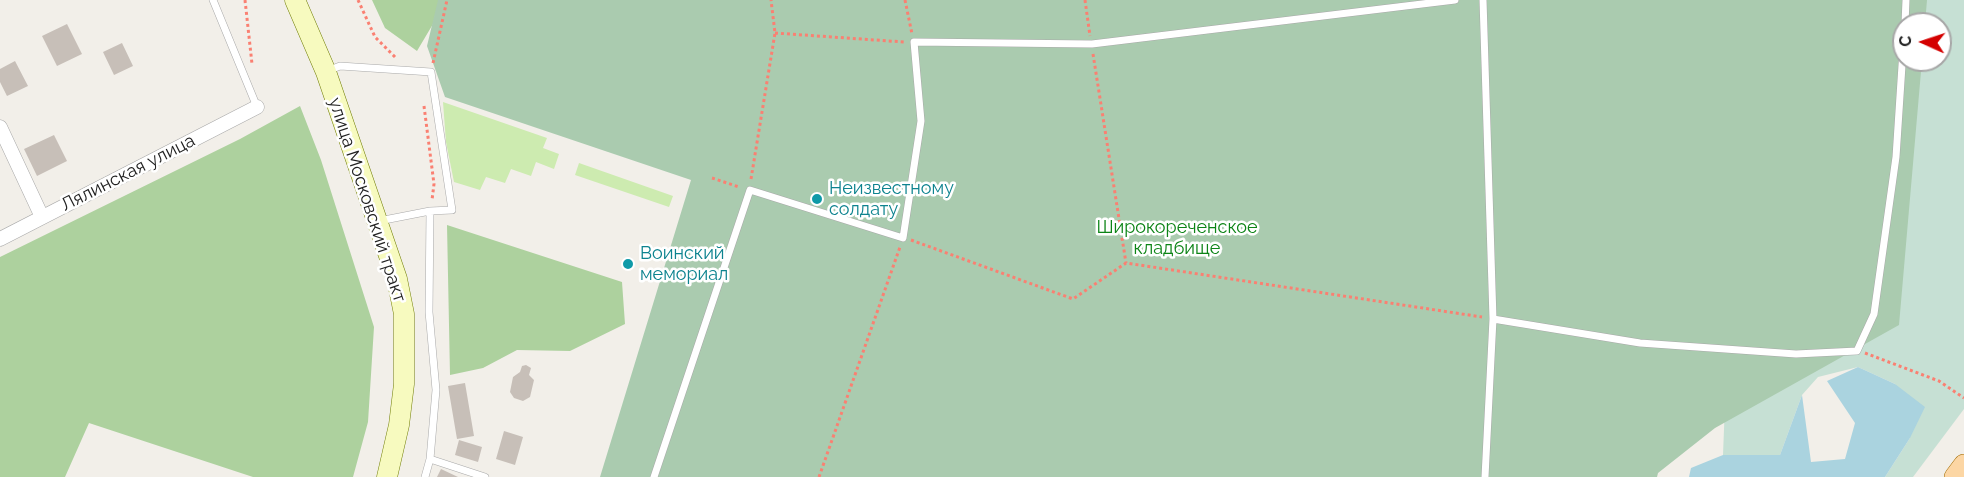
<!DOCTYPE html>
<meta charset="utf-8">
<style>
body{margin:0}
#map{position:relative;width:1964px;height:477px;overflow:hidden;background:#f2efe9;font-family:Raleway,sans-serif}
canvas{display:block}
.north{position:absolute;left:1892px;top:12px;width:60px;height:60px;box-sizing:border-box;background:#fff;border:2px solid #a7a7a7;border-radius:50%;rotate:273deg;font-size:16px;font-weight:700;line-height:24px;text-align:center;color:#222}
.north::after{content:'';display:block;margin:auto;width:21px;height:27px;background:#d40000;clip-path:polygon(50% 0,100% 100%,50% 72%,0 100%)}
</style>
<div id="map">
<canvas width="1964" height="477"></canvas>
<div class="north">С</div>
</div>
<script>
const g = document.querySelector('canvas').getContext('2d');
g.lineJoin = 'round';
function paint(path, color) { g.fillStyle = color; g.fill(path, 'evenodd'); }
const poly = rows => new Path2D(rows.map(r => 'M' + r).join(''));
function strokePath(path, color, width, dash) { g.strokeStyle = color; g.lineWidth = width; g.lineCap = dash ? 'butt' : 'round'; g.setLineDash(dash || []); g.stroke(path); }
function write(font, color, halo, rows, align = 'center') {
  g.font = font + ' Raleway,sans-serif'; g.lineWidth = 5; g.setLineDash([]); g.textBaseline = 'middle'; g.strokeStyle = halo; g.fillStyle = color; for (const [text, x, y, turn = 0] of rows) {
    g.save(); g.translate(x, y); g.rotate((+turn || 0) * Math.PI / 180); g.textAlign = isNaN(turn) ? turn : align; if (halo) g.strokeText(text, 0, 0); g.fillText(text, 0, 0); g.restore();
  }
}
paint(poly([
 [443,102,547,138,543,148,559,154,554,169,536,162,531,176,511,169,505,183,486,177,480,190,454,182,446,142],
 [579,163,673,196,669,207,575,175]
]), '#cdebb0');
paint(poly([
 [372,0,439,0,433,24,417,51,385,28],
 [300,106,321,160,374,327,368,422,353,477,253,477,89,423,65,477,0,477,0,257,240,139],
 [447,225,622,282,625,324,570,351,517,350,483,368,450,375]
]), '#add19e');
paint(poly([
 [1843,0,1964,0,1964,409,1913,477,1885,477,1910,438,1895,384,1858,367,1818,377,1802,395,1780,455,1723,455,1726,377],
 [1904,24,1940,24,1940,60,1904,60]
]), '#c6e0d4');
paint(poly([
 [438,0,1927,0,1925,24,1904,24,1904,60,1922,60,1899,325,1715,428,1658,473,1657,477,600,477,691,180,445,97,427,46]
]), '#aacbaf');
paint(poly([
 [1858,367,1895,384,1925,407,1910,438,1885,477,1689,477,1691,468,1723,455,1780,455,1802,395,1811,462,1845,459,1855,423,1827,381]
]), '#aad3df');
paint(poly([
 [67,24,82,54,57,66,42,36],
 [122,43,133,66,114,75,103,52],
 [15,61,28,86,7,96,0,82,0,69],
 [54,135,67,161,37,176,24,149],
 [526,365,531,368,529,375,534,380,530,397,523,401,514,398,510,392,513,377,520,372,522,366],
 [465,383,474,436,457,439,448,386],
 [504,431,523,437,515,465,496,459],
 [459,440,482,447,478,462,455,455],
 [441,469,458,477,437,477]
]), '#c7bfb8');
const lane = poly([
 [213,0,257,107],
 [1483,0,1493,319,1485,477],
 [1905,24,1906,0],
 [327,71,340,66,431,72,452,210,430,211,379,221],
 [1493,319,1640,343,1796,354,1857,351,1874,314,1896,157,1904,35],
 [430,459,485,477],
 [425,477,430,459,436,390,429,312,430,211],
 [654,477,750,190,903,238,921,121,914,42,1092,44,1455,0]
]);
const street = poly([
 [0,127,42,217],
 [0,239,257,107]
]);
const secondary = poly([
 [295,0,326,72,397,279,404,314,404,384,399,425,387,477]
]);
const primary = poly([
 [1955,477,1964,465]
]);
strokePath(lane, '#a9a9a9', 8);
strokePath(street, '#a9a9a9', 15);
strokePath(secondary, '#707d05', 21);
strokePath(primary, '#a06b00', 22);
strokePath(poly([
 [245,0,252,64],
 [358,0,375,37,396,58],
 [905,0,912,34],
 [1085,0,1090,36],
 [775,33,904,42],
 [1093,54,1126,263],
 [433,63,447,0],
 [424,106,434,184,432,200],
 [712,178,739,187],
 [751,179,775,33,771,0],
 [911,240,1073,299,1126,263,1482,317],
 [1865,353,1939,381,1964,398],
 [819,477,900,247]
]), '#fa8072', 3, [3, 3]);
strokePath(lane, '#fff', 7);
strokePath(street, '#fff', 14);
strokePath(secondary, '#f7fabf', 20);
strokePath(primary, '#fcd6a4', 21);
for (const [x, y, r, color] of [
 [817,199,6,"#0f9aa8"],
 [628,264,6,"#0f9aa8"]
]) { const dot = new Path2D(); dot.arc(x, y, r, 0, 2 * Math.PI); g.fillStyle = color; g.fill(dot); strokePath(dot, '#fff', 2); }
write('18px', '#222', '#fff', [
 ["Лялинская улица",128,173,-27],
 ["улица Московский тракт",367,200,72]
]);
write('18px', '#0d838f', '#fff', [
 ["Неизвестному",829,189],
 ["солдату",829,210],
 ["Воинский",640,254],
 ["мемориал",640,275]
], 'left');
write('18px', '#0c8416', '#fff', [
 ["Широкореченское",1177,228],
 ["кладбище",1177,249]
]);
</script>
